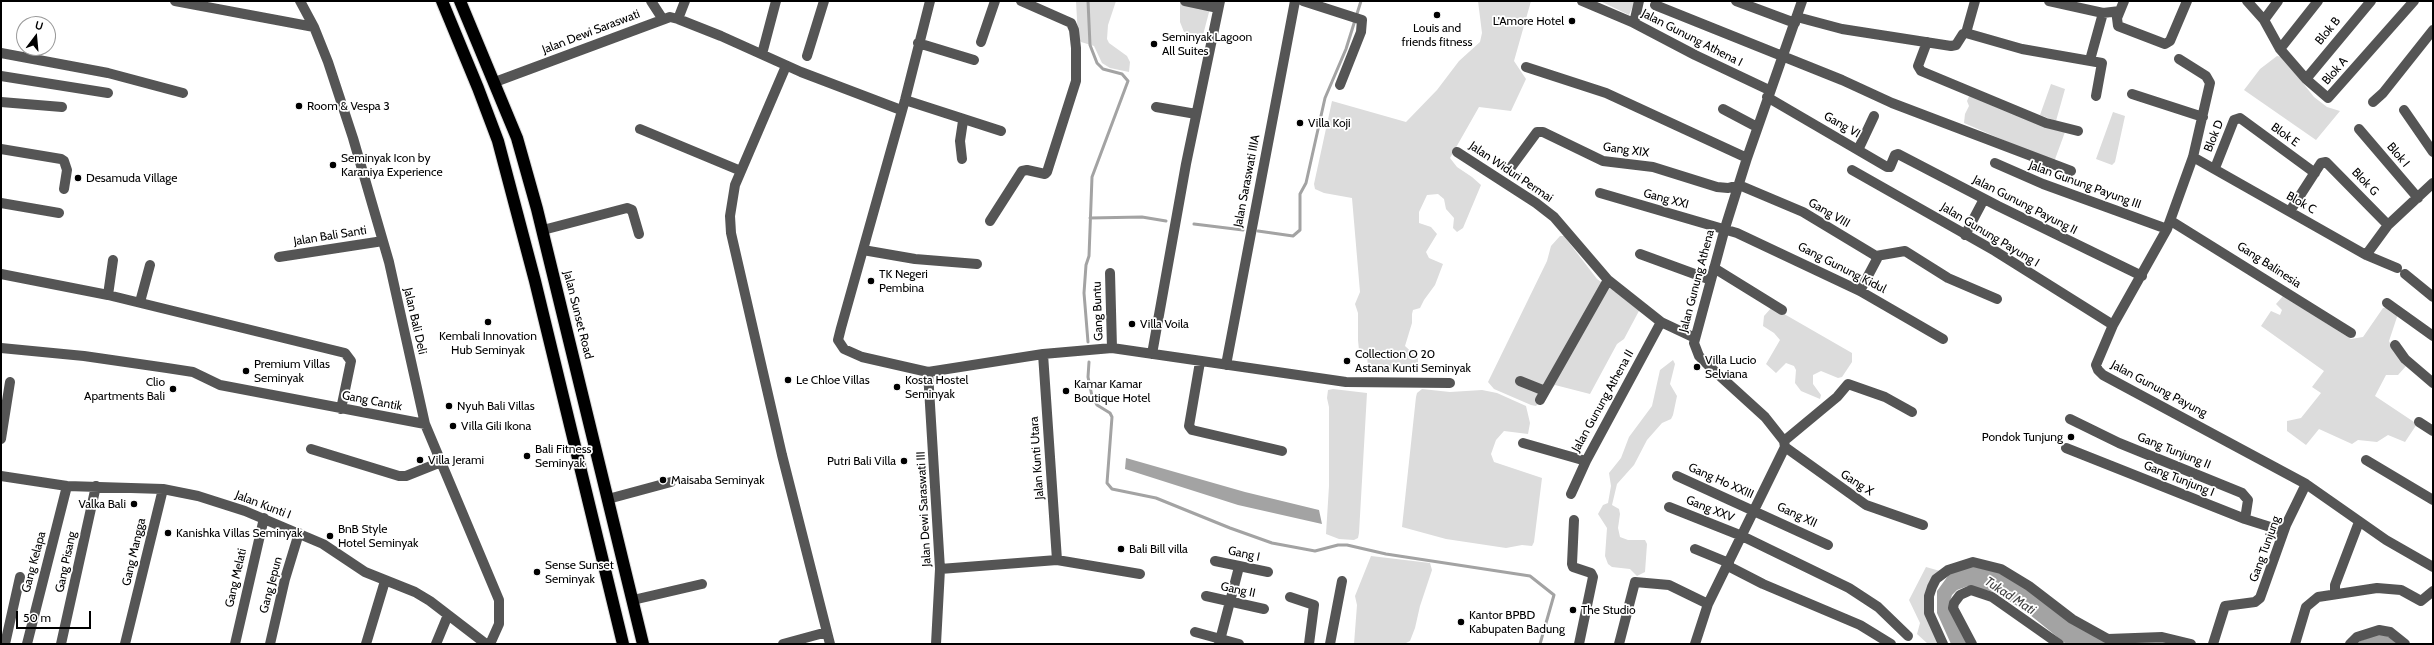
<!DOCTYPE html>
<style>
body{margin:0}
#map{position:relative;width:2434px;height:645px;overflow:hidden;background:#fff;font-family:Cabin,sans-serif}
canvas{display:block}
.frame{position:absolute;inset:0;border:2px solid #000;pointer-events:none}
.north{position:absolute;left:16px;top:16px;width:40px;height:40px;box-sizing:border-box;background:#fff;border:1px solid #999;border-radius:50%;rotate:16deg;font-size:11px;font-weight:700;line-height:16px;text-align:center;color:#000}
.north::after{content:'';display:block;margin:auto;width:14px;height:18px;background:#000;clip-path:polygon(50% 0,100% 100%,50% 72%,0 100%)}
.scale{position:absolute;left:16px;top:611px;width:75px;height:18px;box-sizing:border-box;border:2px solid #000;border-top:0;padding-left:5px;font-size:12px;line-height:14px;white-space:nowrap;color:#000;-webkit-text-stroke:3px #fff;paint-order:stroke}
</style>
<div id="map">
<canvas width="2434" height="645"></canvas>
<div class="frame"></div>
<div class="north">U</div>
<div class="scale">50 m</div>
</div>
<script>
const g = document.querySelector('canvas').getContext('2d');
g.lineJoin = 'round';
function paint(path, color) { g.fillStyle = color; g.fill(path, 'evenodd'); }
const poly = rows => new Path2D(rows.map(r => 'M' + r).join(''));
function strokePath(path, color, width, dash) { g.strokeStyle = color; g.lineWidth = width; g.lineCap = dash ? 'butt' : 'round'; g.setLineDash(dash || []); g.stroke(path); }
function write(font, color, halo, rows, align = 'center') {
  g.font = font + ' Cabin,sans-serif'; g.lineWidth = 3.5; g.setLineDash([]); g.textBaseline = 'middle'; g.strokeStyle = halo; g.fillStyle = color; for (const [text, x, y, turn = 0] of rows) {
    g.save(); g.translate(x, y); g.rotate((+turn || 0) * Math.PI / 180); g.textAlign = isNaN(turn) ? turn : align; if (halo) g.strokeText(text, 0, 0); g.fillText(text, 0, 0); g.restore();
  }
}
paint(poly([
 [1076,1,1116,1,1108,25,1107,39,1109,43,1127,56,1130,62,1129,72,1110,68,1102,63,1094,46,1081,42,1078,38],
 [1180,1,1212,1,1203,35,1184,32,1180,22],
 [1478,1,1531,1,1514,61,1526,79,1511,111,1479,107,1450,158,1457,167,1472,177,1481,185,1463,228,1457,232,1453,228,1454,218,1446,209,1444,199,1438,194,1427,195,1419,212,1419,223,1431,227,1437,234,1426,252,1429,258,1443,264,1435,285,1424,300,1420,308,1413,310,1412,314,1412,323,1405,346,1418,358,1418,367,1416,371,1373,373,1369,371,1367,358,1359,350,1358,340,1358,313,1355,304,1360,292,1352,198,1324,193,1315,189,1314,184,1332,101,1406,122,1437,90,1459,61,1480,42,1482,33],
 [1600,1,1635,1,1629,15],
 [2277,56,2282,57,2314,97,2327,107,2340,111,2316,140,2244,90,2260,69],
 [2051,84,2065,89,2056,121,2040,115],
 [1970,94,2065,132,2054,162,1964,123,1965,114,1969,106,1967,101],
 [2113,112,2125,116,2115,162,2112,165,2096,159],
 [1560,236,1564,236,1597,279,1640,309,1624,339,1617,344,1590,394,1555,385,1536,406,1531,405,1494,389,1488,382,1547,261,1551,246],
 [2283,296,2351,339,2363,337,2383,308,2389,308,2398,314,2389,341,2395,353,2407,365,2398,375,2386,375,2375,396,2417,424,2405,442,2388,435,2377,442,2358,440,2352,444,2319,429,2306,445,2287,431,2287,421,2301,418,2321,393,2312,387,2324,371,2261,326,2271,311,2280,315,2282,310,2276,304],
 [1772,307,1852,353,1852,362,1842,377,1838,378,1821,371,1813,375,1813,384,1821,395,1820,399,1801,391,1795,383,1796,370,1794,366,1786,363,1776,373,1766,364,1780,340,1774,333,1763,326,1764,316],
 [1673,360,1675,364,1670,384,1677,396,1673,415,1671,419,1662,423,1647,440,1634,465,1617,484,1612,505,1619,509,1620,514,1618,528,1620,537,1628,540,1645,540,1647,544,1645,572,1637,576,1630,569,1612,567,1608,564,1605,556,1607,528,1598,514,1603,505,1608,503,1611,486,1609,473,1621,458,1629,437,1652,406,1660,370],
 [1333,389,1367,393,1359,533,1358,538,1354,540,1339,539,1326,534,1329,486,1329,407,1327,398,1328,390],
 [1422,389,1450,392,1482,390,1497,393,1526,406,1530,423,1528,434,1504,431,1496,440,1491,454,1494,462,1542,478,1534,542,1532,546,1522,545,1506,548,1446,539,1402,527,1416,397,1417,393],
 [1371,556,1430,563,1432,570,1420,606,1415,628,1410,641,1406,643,1354,644,1357,605,1355,596],
 [1926,567,1940,571,1927,595,1941,644,1928,644,1917,634,1920,623,1909,600]
]), '#dcdcdc');
paint(poly([
 [1126,458,1245,492,1319,510,1322,524,1238,505,1125,469],
 [1971,563,2000,570,2089,633,2182,644,2066,644,2024,610,1994,592,1968,586,1957,590,1952,595,1950,601,1968,644,1951,644,1937,613,1937,591,1953,569],
 [2382,633,2401,644,2357,644,2360,641]
]), '#a3a3a3');
strokePath(poly([
 [1090,218,1142,217,1166,221],
 [1194,224,1243,230],
 [1258,231,1293,236,1300,230,1300,194,1306,183,1325,98,1346,49,1361,1],
 [1088,342,1084,293,1086,265,1089,256,1092,177,1128,81,1122,74,1103,69,1097,63,1090,45,1088,1],
 [1089,362,1088,377,1092,396,1097,405,1110,413,1112,417,1107,483,1112,489,1156,498,1230,528,1272,543,1315,551,1338,545,1347,545,1386,554,1530,576,1554,595,1540,644]
]), '#a3a3a3', 3);
const highway = poly([
 [442,1,478,88,498,141,535,281,623,644],
 [460,1,517,138,537,209,643,644]
]);
strokePath(highway, '#dbdbdb', 14);
strokePath(poly([
 [175,1,314,27],
 [300,1,314,27,328,62,353,138,389,262,425,424,499,600,499,624,490,644],
 [651,1,662,18],
 [930,1,905,100,841,328,838,340,844,349,862,357,928,372,1043,354,1112,348,1346,382,1450,383],
 [1185,1,1218,8],
 [1303,1,1362,20,1361,32,1340,85],
 [1582,1,1634,23,1695,55,1769,90],
 [1736,1,1795,23],
 [2049,1,2103,13,2120,11],
 [2124,1,2117,18,2118,26,2165,44,2170,41,2187,1],
 [2247,1,2264,20,2280,49,2306,79,2328,98,2414,1],
 [1655,5,1842,80,1892,103,2071,171],
 [1797,17,1842,29,1951,46,1956,45,1963,34,1966,33,2022,49,2102,63,2096,96],
 [678,19,685,1],
 [2264,20,2278,1],
 [1634,23,1639,1],
 [1966,33,1975,1],
 [981,42,995,1],
 [1927,42,1918,66,1921,71,2046,123,2078,131],
 [918,43,974,60],
 [2280,49,2318,1],
 [1,53,108,73,183,93],
 [762,54,776,1],
 [807,56,824,1],
 [2179,59,2206,76,2210,83,2193,157,2167,229,2113,325,2096,365,2098,370,2103,375,2306,484,2386,540,2433,567],
 [2090,60,2103,13],
 [786,66,735,185,730,216,731,233,782,455,830,644],
 [1526,67,1606,93,1747,158],
 [1,76,108,93],
 [2306,79,2371,1],
 [495,82,670,17,678,19,721,36,801,72,901,110],
 [2132,94,2203,117],
 [1767,97,1887,167,1890,167,1895,155,1898,154,1998,206,2142,276],
 [905,100,1001,131],
 [1,102,62,107],
 [2373,102,2383,93,2433,30],
 [1156,107,1196,114],
 [1723,109,1757,127],
 [2404,110,2433,152],
 [640,129,741,171],
 [2359,129,2418,198],
 [1,149,61,159,64,161,67,170,64,189],
 [1858,150,1874,116],
 [1457,152,1536,203,1554,217,1608,280,1661,322,1695,338],
 [2193,157,2366,255,2397,268],
 [962,159,960,141,963,121],
 [1995,163,2043,184,2167,229],
 [2215,168,2234,120,2240,118,2315,173],
 [1509,170,1537,132,1543,132,1603,161,1653,167,1717,187,1728,188,1739,185,1803,212,1876,256,1905,251,1948,278,1997,299],
 [1852,170,1995,251,2113,325],
 [1600,193,1737,233,1860,291,1943,339],
 [1,203,59,213],
 [2290,211,2321,163,2326,162,2388,225],
 [990,221,1022,171,1027,170,1045,174,1047,172,1076,81,1076,48,1074,30,1071,23,1021,1],
 [2171,221,2351,333],
 [543,230,627,208,632,210,639,234],
 [1965,235,1984,199],
 [863,250,915,259,977,264],
 [1640,254,1711,280],
 [2366,255,2388,225,2433,183],
 [279,257,383,241],
 [1714,268,1782,310],
 [1110,273,1112,348],
 [1,274,108,295,345,353,351,361,341,409],
 [2405,274,2433,297],
 [1860,291,1878,257],
 [108,295,113,260],
 [140,302,150,265],
 [2387,303,2433,336],
 [2395,345,2405,359,2433,383],
 [1,348,84,356,167,368,193,372,220,385,425,424],
 [1043,354,1057,560],
 [1152,354,1186,164,1220,1],
 [1200,362,1189,426,1192,430,1282,451],
 [1226,365,1295,1],
 [928,372,940,569,936,644],
 [1520,381,1545,391],
 [1540,400,1608,280],
 [2070,419,2119,443,2242,493,2248,500,2245,519],
 [2419,422,2433,431],
 [1,439,10,382],
 [1784,441,1837,397,1848,384,1885,397,1912,412],
 [1523,443,1586,461],
 [1785,447,1866,505,1923,525],
 [2066,448,2245,519,2283,531],
 [311,449,399,476,406,476,441,462],
 [2366,460,2433,500],
 [1,476,67,486,163,489,198,496,245,511,323,544,365,572,415,592,430,601,486,644],
 [1677,476,1828,545],
 [1571,494,1586,461,1661,322],
 [608,499,671,482],
 [1669,507,1742,536,1849,588,1878,607,1908,636],
 [1574,520,1572,564,1573,567,1591,573,1593,577,1579,644],
 [1695,549,1729,563],
 [1215,561,1268,572],
 [1728,566,1763,584,1860,625,1891,644],
 [940,569,1057,560,1140,574],
 [2335,593,2335,585,2359,522],
 [1206,596,1264,609],
 [1290,597,1314,605,1309,644],
 [633,600,702,584],
 [1195,632,1239,644],
 [5,644,20,577],
 [27,644,67,486],
 [61,644,96,486],
 [125,644,163,489],
 [235,644,264,518],
 [270,644,285,579,299,533],
 [366,644,385,581],
 [436,644,448,615],
 [783,644,827,632],
 [1219,644,1239,567],
 [1330,644,1342,581],
 [1619,644,1635,582,1669,585,1708,604],
 [1695,644,1708,604,1785,447,1784,441,1765,417,1710,367,1699,356,1694,343,1725,228,1747,158,1802,1],
 [1943,644,1929,613,1929,596,1932,587,1936,579,1948,570,1973,562,2001,569,2029,586,2072,619,2108,639,2162,637,2191,644],
 [1972,644,1953,608,1954,603,1960,595,1971,590,1992,597,2059,644],
 [2213,644,2225,606,2255,602,2260,598,2286,525,2306,484],
 [2295,644,2306,607,2318,597,2377,588,2401,590,2421,601,2433,591],
 [2350,644,2357,637,2379,630,2390,632,2405,644]
]), '#555', 10);
strokePath(highway, '#000', 12);
for (const [x, y, r, color] of [
 [1437,15,4,"#000"],
 [1572,21,4,"#000"],
 [1154,44,4,"#000"],
 [299,106,4,"#000"],
 [1300,123,4,"#000"],
 [333,165,4,"#000"],
 [78,178,4,"#000"],
 [871,281,4,"#000"],
 [488,322,4,"#000"],
 [1132,324,4,"#000"],
 [1347,361,4,"#000"],
 [1697,367,4,"#000"],
 [246,371,4,"#000"],
 [788,380,4,"#000"],
 [897,387,4,"#000"],
 [173,389,4,"#000"],
 [1066,391,4,"#000"],
 [449,406,4,"#000"],
 [453,426,4,"#000"],
 [2071,437,4,"#000"],
 [527,456,4,"#000"],
 [420,460,4,"#000"],
 [904,461,4,"#000"],
 [663,480,4,"#000"],
 [134,504,4,"#000"],
 [168,533,4,"#000"],
 [330,536,4,"#000"],
 [1121,549,4,"#000"],
 [537,572,4,"#000"],
 [1573,610,4,"#000"],
 [1461,622,4,"#000"]
]) { const dot = new Path2D(); dot.arc(x, y, r, 0, 2 * Math.PI); g.fillStyle = color; g.fill(dot); strokePath(dot, '#fff', 1.5); }
write('12px', '#000', '#fff', [
 ["L'Amore Hotel",1564,21,"right"],
 ["Louis and",1437,28,"center"],
 ["friends fitness",1437,42,"center"],
 ["Seminyak Lagoon",1162,37],
 ["All Suites",1162,51],
 ["Room & Vespa 3",307,106],
 ["Villa Koji",1308,123],
 ["Seminyak Icon by",341,158],
 ["Karaniya Experience",341,172],
 ["Desamuda Village",86,178],
 ["TK Negeri",879,274],
 ["Pembina",879,288],
 ["Villa Voila",1140,324],
 ["Kembali Innovation",488,336,"center"],
 ["Hub Seminyak",488,350,"center"],
 ["Collection O 20",1355,354],
 ["Astana Kunti Seminyak",1355,368],
 ["Villa Lucio",1705,360],
 ["Selviana",1705,374],
 ["Premium Villas",254,364],
 ["Seminyak",254,378],
 ["Le Chloe Villas",796,380],
 ["Kosta Hostel",905,380],
 ["Seminyak",905,394],
 ["Clio",165,382,"right"],
 ["Apartments Bali",165,396,"right"],
 ["Kamar Kamar",1074,384],
 ["Boutique Hotel",1074,398],
 ["Nyuh Bali Villas",457,406],
 ["Villa Gili Ikona",461,426],
 ["Pondok Tunjung",2063,437,"right"],
 ["Bali Fitness",535,449],
 ["Seminyak",535,463],
 ["Villa Jerami",428,460],
 ["Putri Bali Villa",896,461,"right"],
 ["Maisaba Seminyak",671,480],
 ["Valka Bali",126,504,"right"],
 ["BnB Style",338,529],
 ["Hotel Seminyak",338,543],
 ["Kanishka Villas Seminyak",176,533],
 ["Bali Bill villa",1129,549],
 ["Sense Sunset",545,565],
 ["Seminyak",545,579],
 ["The Studio",1581,610],
 ["Kantor BPBD",1469,615],
 ["Kabupaten Badung",1469,629]
], 'left');
write('12px', '#000', '#fff', [
 ["Blok B",2328,31,-50],
 ["Jalan Dewi Saraswati",591,32,-21],
 ["Jalan Gunung Athena I",1692,38,27],
 ["Blok A",2335,71,-49],
 ["Gang VI",1842,125,30],
 ["Blok E",2285,135,36],
 ["Blok D",2214,136,-68],
 ["Gang XIX",1626,150,8],
 ["Blok I",2398,155,50],
 ["Jalan Widuri Permai",1511,172,34],
 ["Jalan Saraswati IIIA",1247,181,-79],
 ["Blok G",2365,182,46],
 ["Jalan Gunung Payung III",2085,185,20],
 ["Gang XXI",1666,199,15],
 ["Blok C",2301,203,30],
 ["Jalan Gunung Payung II",2025,205,27],
 ["Gang VIII",1829,213,30],
 ["Jalan Gunung Payung I",1990,235,31],
 ["Jalan Bali Santi",330,236,-9],
 ["Gang Balinesia",2269,265,33],
 ["Gang Gunung Kidul",1842,268,27],
 ["Jalan Gunung Athena",1697,281,-75],
 ["Gang Buntu",1098,311,-92],
 ["Jalan Sunset Road",578,315,76],
 ["Jalan Bali Deli",415,321,77],
 ["Jalan Gunung Payung",2159,389,28],
 ["Gang Cantik",372,401,11],
 ["Jalan Gunung Athena II",1603,401,-61],
 ["Gang Tunjung II",2174,451,22],
 ["Jalan Kunti Utara",1037,458,-94],
 ["Gang Tunjung I",2179,479,22],
 ["Gang Ho XXIII",1721,481,24],
 ["Gang X",1857,483,33],
 ["Jalan Kunti I",263,505,21],
 ["Jalan Dewi Saraswati III",924,509,-93],
 ["Gang XXV",1710,509,22],
 ["Gang XII",1797,515,25],
 ["Gang Tunjung",2265,549,-70],
 ["Gang Mangga",134,552,-77],
 ["Gang I",1244,554,12],
 ["Gang Kelapa",34,562,-75],
 ["Gang Pisang",66,562,-78],
 ["Gang Melati",236,578,-77],
 ["Gang Jepun",271,585,-75],
 ["Gang II",1238,590,12]
]);
write('italic 13px', '#444', '#fff', [
 ["Tukad Mati",2010,596,33]
]);
</script>
